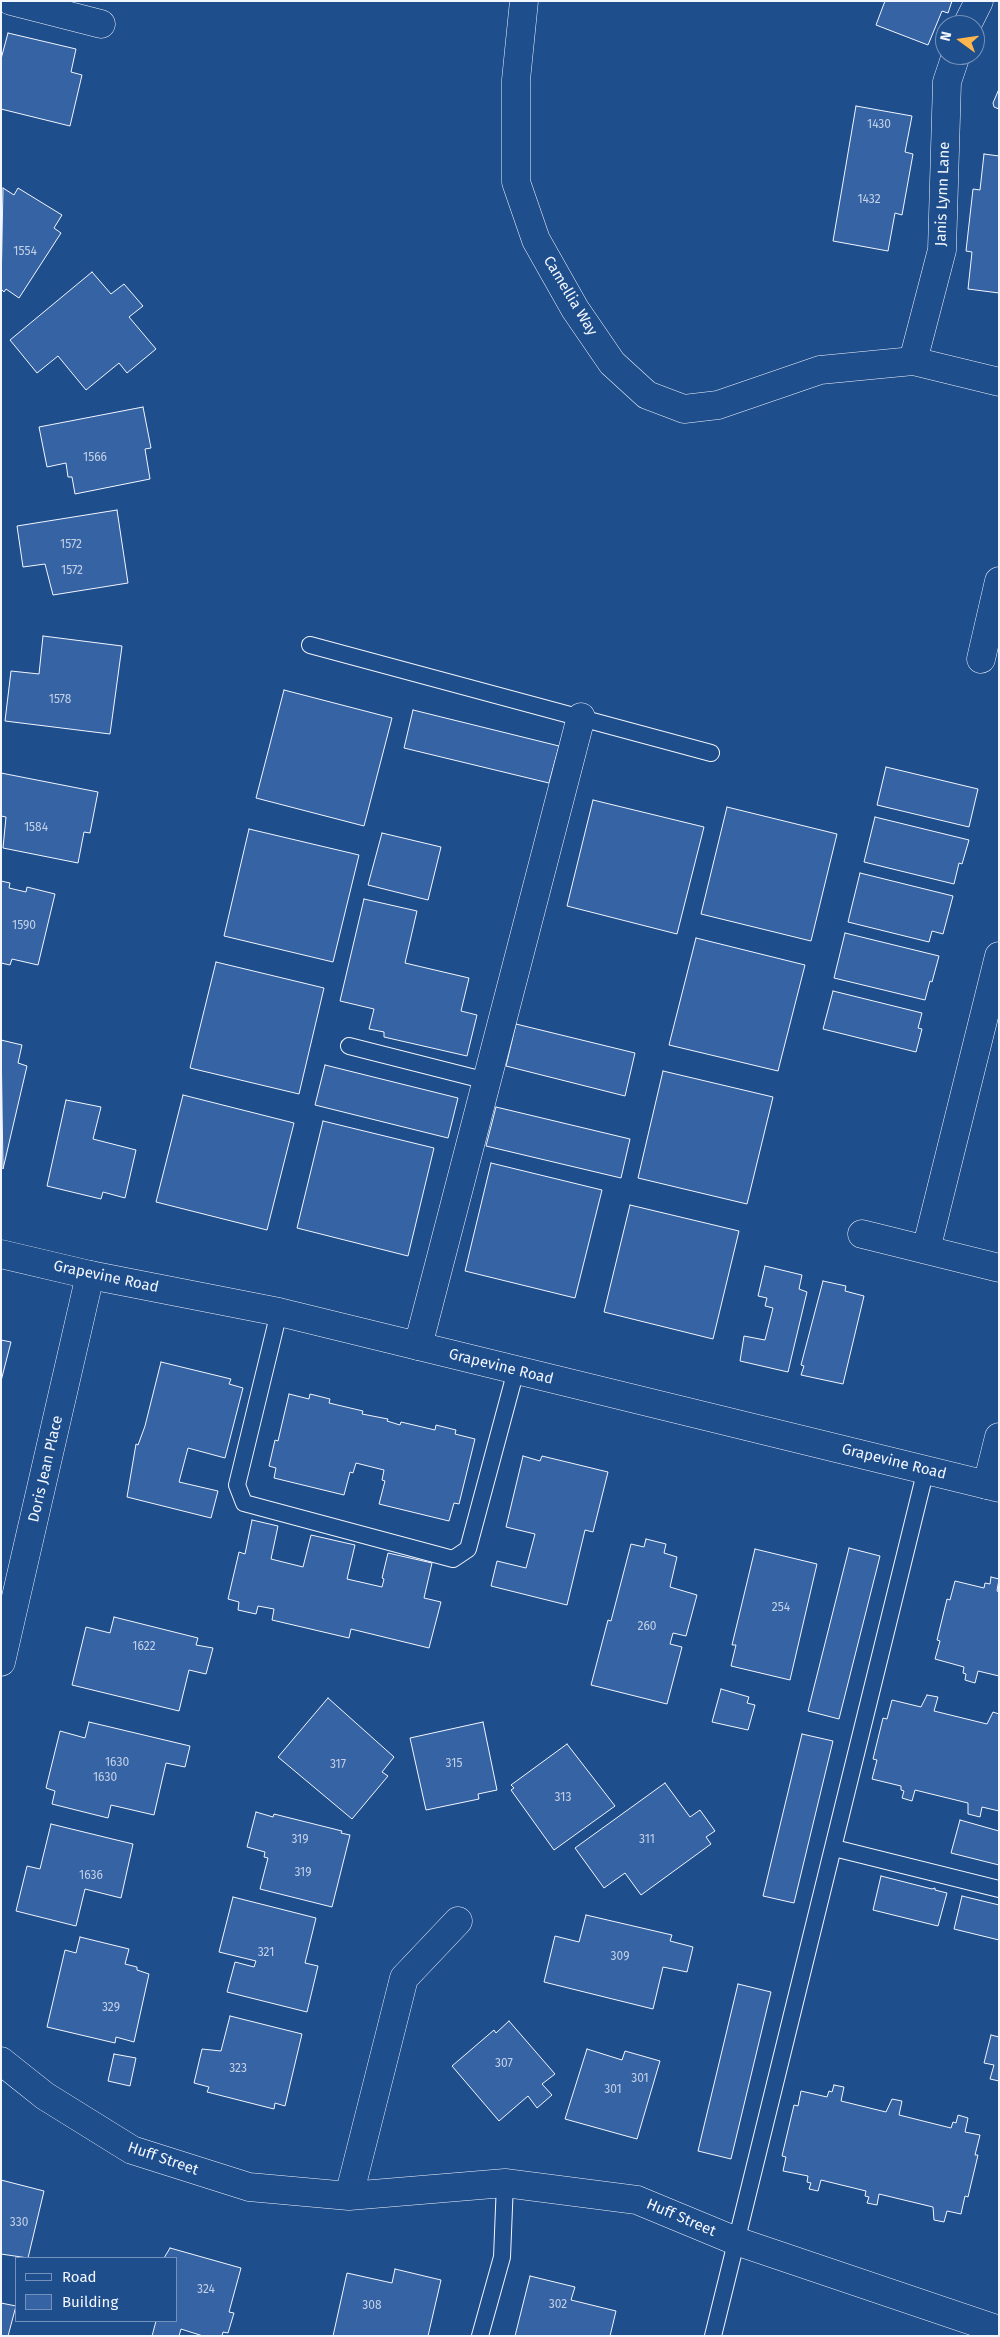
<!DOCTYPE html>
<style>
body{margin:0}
#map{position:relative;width:1000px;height:2337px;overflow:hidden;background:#1f4e8c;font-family:"Fira Sans",sans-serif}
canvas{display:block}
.frame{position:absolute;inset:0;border:2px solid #f2f6ff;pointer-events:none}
.legend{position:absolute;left:15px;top:2257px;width:162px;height:65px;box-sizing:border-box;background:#1f4e8c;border:1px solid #7391ba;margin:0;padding:6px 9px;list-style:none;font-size:15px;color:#f2f6ff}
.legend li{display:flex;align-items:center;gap:10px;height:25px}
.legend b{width:25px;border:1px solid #7391ba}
.north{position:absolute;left:935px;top:15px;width:50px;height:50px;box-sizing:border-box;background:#1f4e8c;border:1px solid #7391ba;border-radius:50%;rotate:284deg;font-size:14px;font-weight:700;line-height:20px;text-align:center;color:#f2f6ff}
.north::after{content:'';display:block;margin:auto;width:18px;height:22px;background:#ffb74d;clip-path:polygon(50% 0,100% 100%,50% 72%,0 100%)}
</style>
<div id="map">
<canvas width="1000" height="2337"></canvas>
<div class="frame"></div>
<ul class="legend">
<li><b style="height:6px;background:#1f4e8c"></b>Road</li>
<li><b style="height:14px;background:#3563a3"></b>Building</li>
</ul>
<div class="north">N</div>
</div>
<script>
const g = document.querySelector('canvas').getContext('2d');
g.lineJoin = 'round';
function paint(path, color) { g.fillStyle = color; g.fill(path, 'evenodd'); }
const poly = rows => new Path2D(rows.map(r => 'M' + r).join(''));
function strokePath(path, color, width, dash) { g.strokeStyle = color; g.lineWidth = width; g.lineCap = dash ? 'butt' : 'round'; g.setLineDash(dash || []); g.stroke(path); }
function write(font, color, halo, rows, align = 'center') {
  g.font = font + ' "Fira Sans",sans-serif'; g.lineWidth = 4; g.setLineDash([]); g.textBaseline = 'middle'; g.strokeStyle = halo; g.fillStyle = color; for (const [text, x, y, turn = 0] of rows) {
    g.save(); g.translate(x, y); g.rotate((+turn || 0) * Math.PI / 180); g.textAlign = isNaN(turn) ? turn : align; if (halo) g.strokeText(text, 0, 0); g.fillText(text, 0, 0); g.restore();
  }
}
const building = poly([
 [885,1,952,1,948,13,942,11,928,45,876,25,885,1],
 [8,33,76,49,71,72,82,75,70,126,1,109,1,59,8,33],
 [999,89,999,109,994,107,993,103,999,89],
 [856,106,912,116,905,152,913,154,902,215,895,213,888,251,833,241,856,106],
 [984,154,999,156,999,293,968,289,972,252,966,251,973,189,980,190,984,154],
 [3,188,14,195,18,188,62,215,54,228,61,233,19,298,6,289,4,292,1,289,3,188],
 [92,272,111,294,124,284,143,306,129,317,156,349,127,373,119,363,86,390,58,356,37,373,10,340,92,272],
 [143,407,151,448,145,449,150,479,75,494,72,477,68,477,66,463,47,467,39,427,143,407],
 [117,510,128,583,53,595,45,564,23,567,17,526,117,510],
 [43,636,122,646,110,734,5,721,11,671,39,674,43,636],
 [284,690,392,718,364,826,256,798,284,690],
 [413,710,559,746,549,783,404,748,413,710],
 [886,767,978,789,969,827,877,805,886,767],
 [1,773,98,792,90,833,84,832,78,863,3,848,6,817,1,816,1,773],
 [593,800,704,827,677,934,567,906,593,800],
 [727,807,837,834,811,941,701,914,727,807],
 [875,817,969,840,962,864,959,863,954,884,864,862,875,817],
 [249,829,359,855,333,962,224,936,249,829],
 [382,833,441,847,428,900,368,885,382,833],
 [860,873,953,896,943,934,932,931,929,942,848,922,860,873],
 [1,881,10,883,9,888,26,892,27,887,55,894,38,965,12,959,10,965,1,963,1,881],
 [364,899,417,911,405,963,469,978,461,1011,477,1015,467,1056,384,1037,384,1032,369,1029,374,1009,340,1001,364,899],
 [845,933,939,956,932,982,930,981,925,1000,834,978,845,933],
 [696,938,805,965,778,1071,669,1045,696,938],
 [216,962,324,988,299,1094,190,1068,216,962],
 [833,991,922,1013,918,1028,922,1029,916,1052,823,1029,833,991],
 [516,1024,635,1053,625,1096,506,1066,516,1024],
 [1,1040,22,1045,18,1063,27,1066,3,1169,1,1040],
 [325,1065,458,1098,448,1138,315,1105,325,1065],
 [663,1071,773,1097,747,1204,638,1178,663,1071],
 [183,1095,294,1123,267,1230,156,1202,183,1095],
 [66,1100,101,1107,93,1139,136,1150,125,1198,103,1192,101,1199,47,1186,66,1100],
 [496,1107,630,1139,621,1178,486,1146,496,1107],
 [323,1121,434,1148,408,1256,297,1228,323,1121],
 [491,1163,602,1190,575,1298,465,1271,491,1163],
 [630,1205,739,1231,713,1339,604,1312,630,1205],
 [765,1266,802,1275,799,1289,807,1292,788,1372,740,1361,744,1336,765,1340,773,1308,765,1306,767,1298,758,1296,765,1266],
 [823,1281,846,1286,845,1291,864,1296,843,1384,801,1375,804,1366,801,1365,823,1281],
 [1,1340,11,1342,1,1381,1,1340],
 [161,1362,231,1379,229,1384,243,1388,225,1458,188,1448,179,1482,218,1491,211,1518,127,1497,136,1444,138,1445,145,1426,161,1362],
 [289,1394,309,1399,310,1394,330,1399,329,1403,363,1411,362,1414,388,1419,387,1421,400,1425,401,1422,435,1430,436,1425,456,1430,455,1434,475,1439,459,1504,454,1503,449,1521,379,1504,385,1481,382,1480,384,1470,356,1463,353,1473,350,1472,344,1495,274,1478,276,1468,269,1466,275,1440,278,1441,289,1394],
 [523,1456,540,1461,542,1456,608,1472,593,1532,585,1530,567,1605,491,1586,497,1561,526,1568,535,1534,506,1527,523,1456],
 [252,1520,278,1526,271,1559,303,1567,311,1535,355,1545,347,1579,382,1587,384,1579,382,1578,388,1553,432,1563,424,1598,441,1602,429,1648,351,1629,349,1638,272,1620,274,1609,258,1606,256,1614,238,1610,239,1602,228,1599,239,1552,245,1554,252,1520],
 [646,1539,666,1544,664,1553,677,1557,670,1587,697,1595,686,1636,673,1633,670,1644,682,1647,667,1704,591,1685,608,1620,611,1621,631,1544,644,1547,646,1539],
 [849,1548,880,1556,839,1719,808,1711,849,1548],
 [755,1549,817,1564,790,1680,731,1666,736,1645,732,1645,755,1549],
 [991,1577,999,1579,997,1591,999,1592,999,1676,978,1671,975,1683,965,1680,966,1674,963,1673,964,1667,935,1659,940,1641,937,1640,947,1599,950,1600,955,1581,984,1588,985,1583,990,1584,991,1577],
 [114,1617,198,1638,196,1645,213,1648,206,1674,189,1670,179,1711,72,1685,86,1627,110,1633,114,1617],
 [721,1689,749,1697,747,1703,755,1705,748,1730,712,1722,721,1689],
 [927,1695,938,1697,934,1711,987,1724,993,1712,999,1714,999,1811,982,1807,980,1817,968,1814,968,1803,915,1790,912,1801,902,1798,904,1791,901,1790,901,1786,872,1779,877,1760,873,1759,883,1718,887,1719,892,1700,921,1707,927,1695],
 [328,1698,394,1757,382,1772,388,1776,352,1819,278,1757,328,1698],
 [89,1722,190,1746,185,1767,166,1763,154,1815,111,1805,108,1818,52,1804,55,1791,46,1788,60,1731,85,1738,89,1722],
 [483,1722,497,1790,478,1794,479,1799,426,1810,410,1738,483,1722],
 [802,1734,833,1741,794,1903,763,1896,802,1734],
 [567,1744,615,1806,554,1850,511,1790,514,1788,511,1785,567,1744],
 [665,1783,690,1817,700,1810,715,1831,706,1837,711,1844,641,1895,625,1873,604,1888,575,1848,665,1783],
 [256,1812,273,1817,274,1814,342,1831,341,1833,350,1835,332,1907,260,1889,268,1858,264,1857,265,1852,247,1847,256,1812],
 [960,1820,999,1831,999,1865,951,1853,960,1820],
 [51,1824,133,1844,121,1898,85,1889,76,1926,16,1911,27,1866,40,1869,51,1824],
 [881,1876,932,1889,935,1888,935,1890,947,1893,938,1926,873,1910,881,1876],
 [962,1896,999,1905,999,1940,954,1929,962,1896],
 [233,1897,316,1918,305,1963,318,1966,307,2012,227,1992,235,1962,254,1967,256,1961,219,1952,233,1897],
 [586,1915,672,1935,670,1941,693,1947,687,1972,663,1967,653,2009,544,1982,555,1936,579,1942,586,1915],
 [80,1937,129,1949,125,1964,137,1967,137,1970,149,1974,134,2042,116,2037,115,2043,47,2027,65,1950,76,1953,80,1937],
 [738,1984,771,1992,731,2159,698,2151,738,1984],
 [230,2016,302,2034,285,2106,275,2103,274,2109,207,2092,209,2087,194,2083,202,2049,221,2051,230,2016],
 [509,2021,555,2074,542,2084,552,2095,537,2108,528,2096,499,2121,452,2066,494,2030,496,2033,509,2021],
 [991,2035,999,2037,999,2081,990,2079,994,2065,984,2063,991,2035],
 [587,2049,622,2060,625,2051,660,2061,637,2139,565,2119,587,2049],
 [114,2054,136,2058,130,2086,108,2081,114,2054],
 [834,2085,844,2087,841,2101,886,2112,892,2099,902,2101,899,2115,951,2128,953,2122,956,2123,958,2115,968,2118,965,2132,980,2135,975,2155,978,2155,968,2197,965,2196,961,2214,947,2211,944,2222,934,2220,933,2207,879,2194,877,2205,867,2203,869,2197,865,2196,866,2191,821,2180,818,2191,809,2189,811,2183,807,2182,808,2176,783,2171,786,2157,782,2156,794,2105,798,2106,801,2091,827,2097,829,2091,832,2092,834,2085],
 [1,2180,44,2191,28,2258,1,2254,1,2180],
 [170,2248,241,2268,229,2312,234,2313,228,2333,223,2332,222,2336,203,2336,181,2329,179,2336,152,2336,156,2321,154,2321,176,2321,176,2258,164,2258,170,2248],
 [395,2269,441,2280,428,2336,333,2336,347,2273,392,2283,395,2269],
 [530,2276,575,2287,571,2300,616,2311,610,2336,515,2336,530,2276],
 [1,2303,16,2306,8,2336,1,2336,1,2303]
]);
paint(building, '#3563a3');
strokePath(building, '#f2f6ff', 1);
const lane = poly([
 [310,645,711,753],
 [349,1046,487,1081],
 [279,1312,237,1485,244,1503,453,1559,468,1549,516,1370],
 [834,1848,999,1889],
 [480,2336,502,2257,505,2183],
 [713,2336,926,1469]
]);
const street = poly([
 [11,1,101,24],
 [524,1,516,80,516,182,536,240,575,309,612,363,647,395,684,409,718,405,820,370,913,361,999,382],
 [967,25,979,1],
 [913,361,942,250,947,82,956,55],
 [981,659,999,581],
 [862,1234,999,1268],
 [926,1250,999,956],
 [418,1346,581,717],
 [987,1485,999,1437],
 [1,1662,90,1275],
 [1,2061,45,2096,132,2150,249,2187,349,2196,505,2183,637,2200,736,2241,999,2330],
 [349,2196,404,1978,458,1921]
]);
const secondary = poly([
 [1,1254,90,1275,279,1312,999,1488]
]);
strokePath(lane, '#f2f6ff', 18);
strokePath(street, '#f2f6ff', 29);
strokePath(secondary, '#f2f6ff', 29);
strokePath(lane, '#1f4e8c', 16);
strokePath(street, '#1f4e8c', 28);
strokePath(secondary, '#1f4e8c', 28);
write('12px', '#c3d1e8', null, [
 ["1430",879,125],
 ["1432",869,200],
 ["1554",25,252],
 ["1566",95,458],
 ["1572",71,545],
 ["1572",72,571],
 ["1578",60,700],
 ["1584",36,828],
 ["1590",24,926],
 ["254",781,1608],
 ["260",647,1627],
 ["1622",144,1647],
 ["1630",117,1763],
 ["315",454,1764],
 ["317",338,1765],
 ["1630",105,1778],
 ["313",563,1798],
 ["319",300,1840],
 ["311",647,1840],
 ["319",303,1873],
 ["1636",91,1876],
 ["321",266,1953],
 ["309",620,1957],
 ["329",111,2008],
 ["307",504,2064],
 ["323",238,2069],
 ["301",640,2079],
 ["301",613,2090],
 ["330",19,2223],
 ["324",206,2290],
 ["302",558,2305],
 ["308",372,2306]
]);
write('15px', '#f2f6ff', '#1f4e8c', [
 ["Janis Lynn Lane",943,194,-88],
 ["Camellia Way",570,296,59],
 ["Grapevine Road",106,1277,12],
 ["Grapevine Road",501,1367,14],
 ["Grapevine Road",894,1462,14],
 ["Doris Jean Place",46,1469,-77],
 ["Huff Street",163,2159,19],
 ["Huff Street",681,2218,23]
]);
</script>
